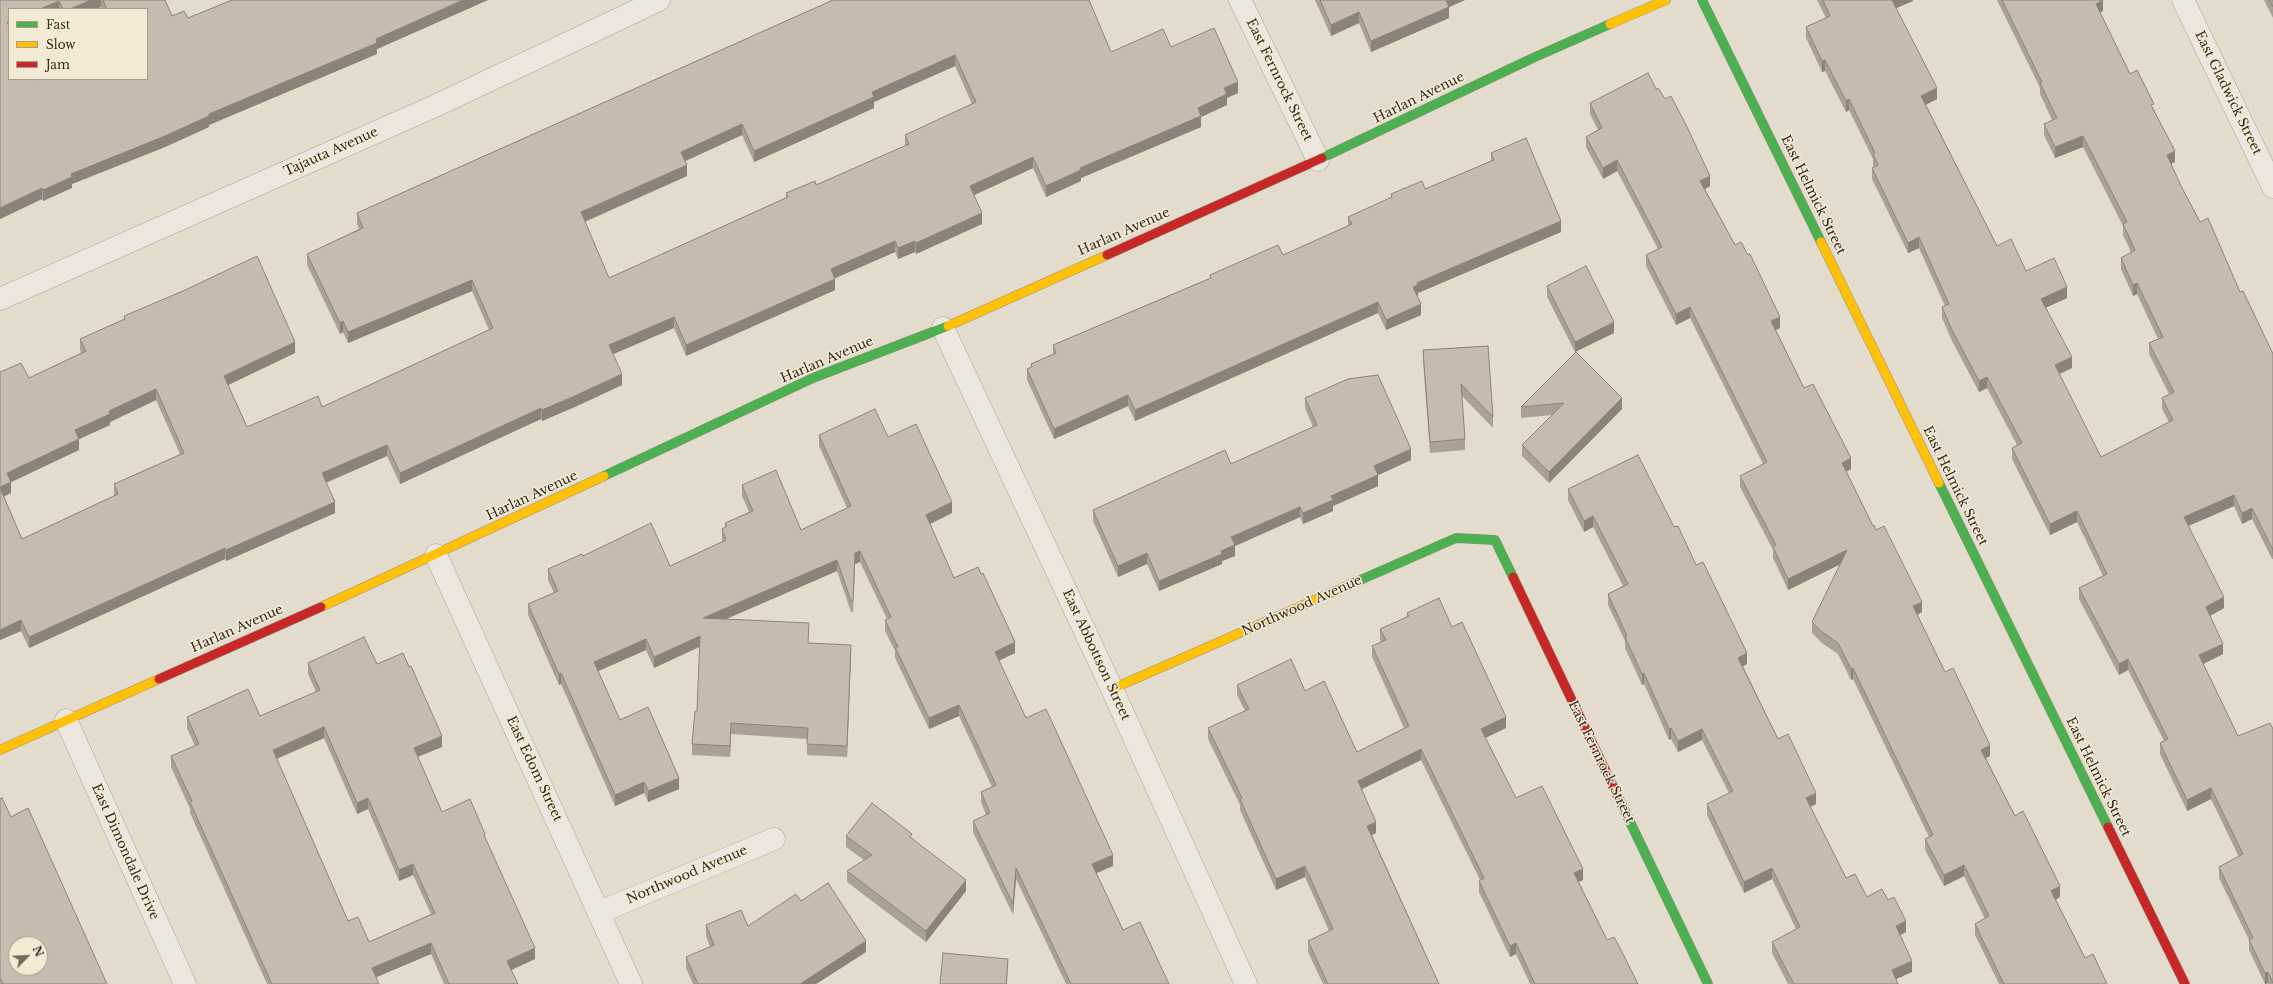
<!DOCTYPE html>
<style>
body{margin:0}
#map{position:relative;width:2273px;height:984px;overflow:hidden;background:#e3dccd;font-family:"Libre Baskerville",serif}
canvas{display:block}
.legend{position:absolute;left:8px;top:8px;width:140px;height:72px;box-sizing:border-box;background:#f3ead4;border:1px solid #a79d8c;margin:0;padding:5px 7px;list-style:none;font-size:12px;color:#362a1f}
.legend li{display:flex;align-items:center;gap:8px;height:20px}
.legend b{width:20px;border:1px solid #a79d8c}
.north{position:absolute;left:8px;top:936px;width:40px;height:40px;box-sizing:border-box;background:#f3ead4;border:1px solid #a79d8c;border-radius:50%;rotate:66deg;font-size:11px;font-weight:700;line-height:16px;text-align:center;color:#362a1f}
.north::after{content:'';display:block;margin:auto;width:14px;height:18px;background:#73685c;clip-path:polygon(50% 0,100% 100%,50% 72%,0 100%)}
</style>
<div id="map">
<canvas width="2273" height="984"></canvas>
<ul class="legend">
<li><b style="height:5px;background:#4caf50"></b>Fast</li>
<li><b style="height:5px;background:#ffc107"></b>Slow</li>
<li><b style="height:5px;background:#c62828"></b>Jam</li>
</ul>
<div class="north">N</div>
</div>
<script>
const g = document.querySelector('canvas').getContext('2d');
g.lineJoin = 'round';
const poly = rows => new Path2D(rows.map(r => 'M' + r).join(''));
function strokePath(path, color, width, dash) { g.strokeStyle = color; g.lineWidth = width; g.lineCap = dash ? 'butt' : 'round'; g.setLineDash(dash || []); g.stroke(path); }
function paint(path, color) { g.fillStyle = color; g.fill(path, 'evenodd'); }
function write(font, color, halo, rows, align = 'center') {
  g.font = font + ' "Libre Baskerville",serif'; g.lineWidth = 3; g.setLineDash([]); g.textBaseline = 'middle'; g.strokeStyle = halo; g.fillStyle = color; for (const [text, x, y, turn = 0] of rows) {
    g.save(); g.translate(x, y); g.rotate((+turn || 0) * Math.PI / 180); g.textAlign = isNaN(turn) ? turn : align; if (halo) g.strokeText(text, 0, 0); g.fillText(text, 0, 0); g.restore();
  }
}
const street = poly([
 [1240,0,1318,160],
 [2183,0,2273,187],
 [0,299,435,106,659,0],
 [943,328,1112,689,1246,984],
 [436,555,631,984],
 [66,720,185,984],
 [600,912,774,839]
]);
const fast = poly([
 [1702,0,1821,242],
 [1322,158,1535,57,1610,24],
 [604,476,813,378,948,326],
 [1939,483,2108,827],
 [1349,585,1456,538,1495,540,1513,577],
 [1619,799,1708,984]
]);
const slow = poly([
 [1610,24,1666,0],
 [1821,242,1939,483],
 [948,326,1107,255],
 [321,607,604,476],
 [1112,689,1349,585],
 [0,750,159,679]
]);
const jam = poly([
 [1107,255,1322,158],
 [1513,577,1619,799],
 [159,679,321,607],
 [2108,827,2185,984]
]);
strokePath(street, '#a8a197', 23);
strokePath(fast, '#989186', 10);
strokePath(slow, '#989186', 10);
strokePath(jam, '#989186', 10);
strokePath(street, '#ebe7df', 22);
strokePath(fast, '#4caf50', 9);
strokePath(slow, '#ffc107', 9);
strokePath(jam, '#c62828', 9);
paint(poly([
 [0,0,165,0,172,16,184,11,188,18,232,0,488,0,377,49,377,54,209,125,209,127,165,147,72,184,72,188,43,201,42,199,0,219],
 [101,7,103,9,147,9,147,79,37,79,34,80,33,79,9,79,9,9,96,9],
 [833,0,1111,52,1171,47,1238,93,1227,98,1227,105,1201,117,1201,127,1081,178,1081,181,1046,197,1033,168,974,195,982,224,916,254,915,252,898,259,895,252,835,278,835,290,686,356,674,328,613,354,622,385,577,406,542,421,541,419,400,484,387,456,326,483,335,513,226,561,225,559,29,648,21,631,0,640,0,372,29,378,81,353,80,350,80,339,124,319,124,316,295,353,228,385,247,427,322,407,489,330,472,291,348,343,343,332,340,334,307,265,307,254,359,229,357,224,357,213],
 [955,66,972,104,905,135,905,146,816,185,786,193,786,198,609,278,585,222,687,176,685,161,742,135,754,162,874,108,874,102],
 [156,400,180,454,114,484,114,496,22,539,4,497,11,493,11,482,79,450,79,439,110,425,110,422],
 [1315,0,1465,0,1449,7,1449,18,1371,52,1359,23,1331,36],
 [1817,0,1913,0,1913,1,1896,8,1937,99,1926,105,1997,246,2026,271,2067,298,2046,307,2072,368,2059,374,2101,457,2169,422,2162,409,2162,398,2169,394,2149,354,2149,343,2158,339,2137,294,2133,296,2121,269,2121,258,2131,252,2123,235,2123,226,2083,147,2055,158,2044,135,2044,124,2052,120,2040,94,2040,88,1997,0,2103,0,2103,11,2100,13,2130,74,2154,109,2175,162,2171,164,2181,186,2200,222,2240,292,2273,354,2273,559,2272,559,2252,519,2242,524,2234,506,2188,526,2224,608,2210,616,2223,654,2203,664,2238,736,2273,729,2273,984,2268,984,2268,983,2265,984,2249,950,2249,940,2219,878,2219,867,2239,857,2211,799,2187,811,2160,754,2160,743,2164,741,2128,670,2119,675,2079,599,2079,588,2103,576,2077,522,2050,535,2012,459,2012,448,2017,445,1987,388,1979,392,1952,341,1942,318,1942,307,1945,306,1919,248,1908,253,1872,179,1872,168,1874,167,1873,165,1873,159,1849,110,1846,112,1825,71,1822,72,1806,38,1806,27,1826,18],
 [2264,0,2273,0,2273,18],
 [1656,89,1710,186,1705,189,1780,328,1776,330,1804,388,1851,469,1846,472,1873,526,1876,530,1922,612,1917,615,1945,672,1990,756,1986,758,2015,816,2060,897,2056,900,2085,958,2107,984,1999,984,1975,935,1975,924,1985,919,1964,876,1944,886,1925,850,1925,839,1929,837,1853,679,1851,680,1838,654,1822,643,1812,633,1812,622,1840,564,1788,590,1773,558,1773,550,1740,487,1740,476,1763,464,1690,318,1676,325,1646,266,1646,255,1658,249,1617,171,1603,179,1586,147,1586,137,1598,130,1590,114,1590,103],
 [1491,153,1561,232,1418,293,1418,296,1417,296,1421,315,1386,330,1378,313,1135,421,1128,406,1054,439,1027,380,1027,369,1031,368,1031,364,1053,354,1053,345,1210,278,1210,275,1283,255,1348,226,1348,217,1391,198,1391,194,1425,189,1491,161],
 [1547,286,1614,333,1575,352,1547,297],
 [1488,346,1493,417,1493,428,1462,396,1465,439,1465,450,1430,453,1423,361,1423,350],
 [1305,398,1411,460,1378,475,1378,486,1333,506,1333,511,1303,524,1300,517,1235,546,1235,556,1222,561,1222,564,1159,591,1147,564,1118,577,1093,521,1093,510,1231,464,1313,427,1305,408],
 [1622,398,1622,409,1549,483,1522,456,1522,445,1552,415,1521,418,1521,407],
 [819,435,888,437,952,513,930,524,954,578,1015,653,999,661,1026,718,1113,866,1096,873,1123,930,1169,984,1066,984,1016,879,1013,915,973,832,973,821,986,815,981,802,981,792,992,787,959,716,929,729,895,658,895,651,885,631,885,620,887,619,860,562,855,564,853,612,851,612,837,571,726,619,809,643,851,655,847,757,807,755,807,739,731,734,730,757,692,755,692,744,697,711,700,647,654,668,646,650,598,671,620,720,679,789,648,802,644,793,615,806,561,684,559,685,528,615,528,604,554,593,548,580,548,569,583,556,670,566,722,542,722,529,725,527,725,523,749,512,742,496,742,485,801,530,847,508,819,446],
 [1568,489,1674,527,1696,565,1747,664,1743,666,1778,739,1816,804,1810,807,1846,878,1867,897,1906,932,1900,935,1912,972,1896,979,1898,984,1788,984,1772,953,1772,942,1796,929,1772,879,1744,893,1707,815,1707,804,1729,793,1702,740,1678,752,1671,739,1669,740,1644,684,1642,685,1625,648,1625,641,1608,605,1608,594,1623,586,1593,527,1584,532,1568,500],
 [1407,613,1452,627,1506,728,1485,738,1516,798,1583,880,1578,882,1607,940,1638,984,1530,984,1516,954,1510,957,1479,892,1479,881,1480,880,1421,760,1362,789,1376,833,1372,835,1439,984,1323,984,1308,952,1308,941,1329,931,1305,877,1276,890,1240,810,1240,805,1208,739,1208,728,1245,711,1237,695,1237,685,1305,691,1357,752,1404,728,1372,657,1372,646,1381,642,1380,640,1380,629,1407,617],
 [308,663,377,664,442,747,418,757,442,812,485,839,535,959,511,970,518,984,444,984,431,954,376,977,379,984,267,984,190,813,190,809,171,767,171,756,195,746,187,728,187,717,260,716,316,692,308,674],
 [324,738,357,814,368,809,399,881,413,875,431,914,369,942,348,921,277,759],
 [0,799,11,817,107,984,0,984],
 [846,836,912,838,966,891,926,942,847,882,847,871,864,860,846,847],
 [801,901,866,952,816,984,693,984,686,968,686,957,710,947,706,936,706,925,748,926]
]), '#aaa196');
paint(poly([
 [91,0,101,0,101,7,96,9,70,9],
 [463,0,488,0,377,49,377,54,209,125,209,127,165,147,72,184,72,188,43,201,43,190,71,174,209,114],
 [1445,0,1465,0,1445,9],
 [1892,0,1913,0,1913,1,1892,10],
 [2103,0,2103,11,2096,15,2096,4],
 [59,1,59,9,40,9],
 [1449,7,1449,18,1371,52,1371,41],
 [1359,12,1359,23,1331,36,1331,25],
 [955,55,955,66,874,102,874,108,754,162,754,151,872,92],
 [1825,60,1825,71,1822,72,1822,61],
 [1238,82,1238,93,1227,98,1227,105,1201,117,1201,127,1081,178,1081,181,1046,197,1046,186,1080,168,1198,108,1224,88],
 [1937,88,1937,99,1921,107,1921,96],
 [1849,99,1849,110,1846,112,1846,101],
 [742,124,742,135,681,163,681,152],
 [2083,136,2083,147,2055,158,2055,147],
 [2175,151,2175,162,2167,166,2167,155],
 [1033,157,1033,168,970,197,970,186],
 [1617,160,1617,171,1603,179,1603,168],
 [687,165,687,176,581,223,581,212],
 [1710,176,1710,186,1700,192,1700,181],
 [42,188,42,199,0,219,0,208],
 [982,213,982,224,916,254,916,243],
 [1561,221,1561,232,1418,293,1418,296,1413,298,1413,287,1417,283],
 [1919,237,1919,248,1908,253,1908,243],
 [895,241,895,252,831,280,831,269],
 [915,241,915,252,898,259,898,248],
 [835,279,835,290,686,356,686,345],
 [472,280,472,291,348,343,348,332],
 [2137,283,2137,294,2133,296,2133,285],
 [2067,287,2067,298,2041,310,2041,299],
 [1378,302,1378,313,1135,421,1135,410],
 [1421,304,1421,315,1386,330,1386,320],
 [1690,307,1690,318,1676,325,1676,314],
 [674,317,674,328,609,356,609,345],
 [1780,317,1780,328,1771,332,1771,321],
 [343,321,343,332,340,334,340,323],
 [1614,322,1614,333,1575,352,1575,342],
 [295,342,295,353,224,387,224,376],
 [2072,357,2072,368,2055,376,2055,365],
 [622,374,622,385,577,406,542,421,542,410],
 [1987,377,1987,388,1979,392,1979,381],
 [156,389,156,400,110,422,110,425,75,441,75,430,109,411],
 [1128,395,1128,406,1054,439,1054,429],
 [1622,398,1622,409,1549,483,1549,472],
 [541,408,541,419,400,484,400,473],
 [79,439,79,450,7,484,7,473],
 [387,445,387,456,322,484,322,473],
 [1411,449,1411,460,1374,477,1374,466],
 [1851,458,1851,469,1842,474,1842,463],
 [1378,475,1378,486,1333,506,1333,511,1303,524,1303,513,1331,496],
 [11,482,11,493,0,498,0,487],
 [2234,495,2234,506,2184,528,2184,517],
 [335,502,335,513,226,561,226,550],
 [952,502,952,513,926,526,926,515],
 [1300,507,1300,517,1235,546,1235,556,1222,561,1222,564,1159,591,1159,581,1221,551,1231,537],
 [2252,508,2252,519,2242,524,2242,513],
 [2077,511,2077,522,2050,535,2050,524],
 [1593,516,1593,527,1584,532,1584,521],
 [225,548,225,559,29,648,29,637],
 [2272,548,2273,548,2272,559],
 [1847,550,1847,561,1788,590,1788,579],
 [860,551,860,562,855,564,853,612,855,553],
 [1147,553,1147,564,1118,577,1118,566],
 [837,560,837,571,703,629,703,618],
 [2224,597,2224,608,2206,618,2206,607],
 [1922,602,1922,612,1913,617,1913,606],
 [21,620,21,631,0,640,0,630],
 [700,636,700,646,654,668,654,657],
 [646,639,646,650,594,673,594,662],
 [1015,642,1015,653,995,662,995,652],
 [2223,644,2223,654,2199,666,2199,655],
 [851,645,851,655,847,757,847,746],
 [1747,653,1747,664,1738,669,1738,658],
 [2128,659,2128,670,2119,675,2119,664],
 [1853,668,1853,679,1851,680,1851,669],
 [561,673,561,684,559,685,559,674],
 [1644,673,1644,684,1642,685,1642,674],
 [959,705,959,716,929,729,929,718],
 [1506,717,1506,728,1481,740,1481,729],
 [731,723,731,734,730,757,730,746],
 [324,727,324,738,273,760,273,750],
 [1671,728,1671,739,1669,740,1669,729],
 [1702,729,1702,740,1678,752,1678,741],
 [442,736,442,747,414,758,414,748],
 [1990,745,1990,756,1981,761,1981,750],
 [1421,749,1421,760,1358,791,1358,781],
 [679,778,679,789,648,802,648,791],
 [644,782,644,793,615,806,615,795],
 [2211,788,2211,799,2187,811,2187,800],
 [1816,793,1816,804,1806,809,1806,798],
 [368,798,368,809,357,814,357,803],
 [1376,822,1376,833,1367,837,1367,826],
 [1113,855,1113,866,1092,875,1092,864],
 [413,864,413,875,399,881,399,870],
 [1964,865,1964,876,1944,886,1944,875],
 [1305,866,1305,877,1276,890,1276,879],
 [1016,868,1016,879,1013,915,1013,904],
 [1772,868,1772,879,1744,893,1744,882],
 [1583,869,1583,880,1574,884,1574,873],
 [966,880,966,891,926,942,926,931],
 [2060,886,2060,897,2051,902,2051,891],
 [1906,921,1906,932,1896,937,1896,926],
 [866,941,866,952,816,984,800,984],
 [431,943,431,954,372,979,372,968],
 [1516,943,1516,954,1510,957,1510,946],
 [535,948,535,959,507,972,507,961],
 [1008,959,1007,984,1006,984],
 [1912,961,1912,972,1892,981,1892,970],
 [2268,972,2268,983,2265,984,2265,973]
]), '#8b837a');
const building = poly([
 [0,0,91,0,70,9,63,9,59,1,40,9,9,9,9,21,7,22,9,26,9,79,33,79,34,80,37,79,147,79,147,9,107,9,103,0,165,0,172,16,184,11,188,18,232,0,463,0,376,39,377,43,209,114,209,116,165,136,71,174,72,177,43,190,42,188,0,208,0,0],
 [833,0,1089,0,1111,52,1163,29,1171,47,1214,28,1238,82,1224,88,1227,94,1198,108,1201,116,1080,168,1081,170,1046,186,1033,157,970,186,982,213,916,243,915,241,898,248,895,241,831,269,835,279,686,345,674,317,609,345,622,374,577,395,542,410,541,408,400,473,387,445,322,473,335,502,226,550,225,548,29,637,21,620,0,630,0,488,22,539,118,494,114,484,184,453,156,389,109,411,110,414,75,430,79,439,7,473,11,482,0,487,0,372,21,363,29,378,86,351,80,339,125,319,124,316,183,291,257,256,295,342,224,376,247,427,318,396,322,407,493,328,472,280,348,332,343,321,340,323,307,254,363,228,357,213,833,0],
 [955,55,976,102,905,135,909,144,816,185,815,181,786,193,788,197,609,278,581,212,687,165,681,152,742,124,754,151,874,97,872,92,955,55],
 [1320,0,1446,0,1449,7,1371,41,1359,12,1331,25,1320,0],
 [1823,0,1892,0,1937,88,1921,96,1997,246,2011,239,2026,271,2054,258,2067,287,2041,299,2072,357,2055,365,2101,457,2173,420,2162,398,2174,392,2149,343,2163,337,2137,283,2133,285,2121,258,2135,250,2123,224,2127,222,2083,136,2055,147,2044,124,2057,118,2040,83,2042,82,2002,0,2103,0,2096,4,2130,74,2137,70,2154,104,2151,105,2175,151,2167,155,2181,186,2200,222,2208,218,2240,292,2243,291,2273,354,2273,548,2272,548,2252,508,2242,513,2234,495,2184,517,2224,597,2206,607,2223,644,2199,655,2238,736,2270,723,2273,729,2273,983,2268,972,2265,973,2249,940,2253,938,2219,867,2243,854,2211,788,2187,800,2160,743,2168,739,2128,659,2119,664,2079,588,2107,574,2077,511,2050,524,2012,448,2022,443,1987,377,1979,381,1952,330,1942,307,1949,304,1919,237,1908,243,1872,168,1878,165,1873,154,1875,153,1849,99,1846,101,1825,60,1822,61,1806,27,1830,16,1823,0],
 [2270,0,2273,0,2273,7,2270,0],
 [1648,73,1656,89,1658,88,1665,99,1671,96,1688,129,1710,176,1700,181,1735,245,1741,242,1748,255,1750,254,1780,317,1771,321,1804,388,1813,384,1851,458,1842,463,1873,526,1874,525,1876,530,1884,526,1922,602,1913,606,1945,672,1953,668,1990,745,1981,750,2015,816,2023,811,2060,886,2051,891,2085,958,2093,954,2107,984,2004,984,1975,924,1989,916,1964,865,1944,875,1925,839,1933,835,1853,668,1851,669,1838,643,1822,632,1812,622,1847,550,1788,579,1773,547,1776,545,1740,476,1767,462,1690,307,1676,314,1646,255,1662,247,1617,160,1603,168,1586,137,1602,128,1590,103,1648,73],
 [1526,138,1561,221,1417,283,1418,285,1413,287,1421,304,1386,320,1378,302,1135,410,1128,395,1054,429,1027,369,1032,367,1031,364,1056,353,1053,345,1211,278,1210,275,1278,245,1283,255,1352,224,1348,217,1392,197,1391,194,1422,181,1425,189,1494,160,1491,153,1526,138],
 [1586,266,1614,322,1575,342,1547,286,1586,266],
 [1488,346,1493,417,1461,384,1465,439,1430,442,1423,350,1488,346],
 [1576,352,1622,398,1549,472,1522,445,1564,403,1521,407,1576,352],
 [1378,375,1411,449,1374,466,1378,475,1331,496,1333,500,1303,513,1300,507,1231,537,1235,545,1221,551,1222,554,1159,581,1147,553,1118,566,1093,510,1225,450,1231,464,1317,425,1305,398,1348,379,1378,375],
 [875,409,888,437,916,424,952,502,926,515,954,578,978,567,981,574,983,573,1015,642,995,652,1026,718,1046,709,1113,855,1092,864,1123,930,1140,922,1169,984,1071,984,1016,868,1013,904,973,821,990,813,981,792,996,785,959,705,929,718,895,647,898,647,885,620,891,617,860,551,855,553,853,601,851,601,837,560,703,618,809,623,808,643,851,645,847,746,807,744,808,728,731,723,730,746,692,744,695,711,697,711,700,636,654,657,646,639,594,662,620,720,648,707,679,778,648,791,644,782,615,795,561,673,559,674,528,604,558,591,548,569,582,554,583,556,651,523,670,566,726,540,722,529,727,526,725,523,753,511,742,485,776,470,801,530,851,506,819,435,875,409],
 [1638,455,1674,527,1678,526,1696,565,1703,562,1747,653,1738,658,1778,739,1788,734,1816,793,1806,798,1846,878,1855,874,1867,897,1882,889,1888,900,1894,897,1906,921,1896,926,1912,961,1892,970,1898,984,1794,984,1772,942,1800,927,1772,868,1744,882,1707,804,1733,791,1702,729,1678,741,1671,728,1669,729,1644,673,1642,674,1625,637,1627,636,1608,594,1628,584,1593,516,1584,521,1568,489,1638,455],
 [1439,598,1452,627,1462,622,1506,717,1481,729,1516,798,1542,786,1583,869,1574,873,1607,940,1614,937,1621,950,1638,984,1535,984,1516,943,1510,946,1479,881,1484,878,1421,749,1358,781,1376,822,1367,826,1439,984,1328,984,1308,941,1333,929,1305,866,1276,879,1240,799,1242,798,1208,728,1249,709,1237,685,1291,659,1305,691,1324,681,1357,752,1409,726,1372,646,1386,640,1380,629,1409,616,1407,613,1439,598],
 [364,637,377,664,403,653,409,667,411,666,442,736,414,748,442,812,470,799,485,834,484,835,535,948,507,961,518,984,449,984,431,943,372,968,379,984,272,984,190,802,192,801,171,756,199,744,187,717,248,689,260,716,320,690,308,663,364,637],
 [324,727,357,803,368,798,399,870,413,864,435,913,369,942,358,917,348,921,273,750,324,727],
 [2,798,11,817,28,808,107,984,3,984,0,978,0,799,2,798],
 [16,944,40,944,40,968,16,968,16,944],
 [872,803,912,834,910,837,966,880,926,931,847,871,872,855,846,836,872,803],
 [828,883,866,941,800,984,698,984,686,957,714,945,706,925,741,910,748,926,796,894,801,901,828,883],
 [943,953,1008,959,1006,984,940,984,943,953]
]);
paint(building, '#c6bbae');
strokePath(building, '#8b837a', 1);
write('13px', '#362a1f', '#f3ead4', [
 ["East Fernrock Street",1279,80,64],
 ["East Gladwick Street",2228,93,64],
 ["Harlan Avenue",1419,98,-26],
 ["Tajauta Avenue",331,152,-24],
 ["East Helmick Street",1813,195,64],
 ["Harlan Avenue",1124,232,-24],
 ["Harlan Avenue",827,360,-23],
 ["East Helmick Street",1955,486,64],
 ["Harlan Avenue",532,496,-25],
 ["Northwood Avenue",1302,606,-24],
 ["Harlan Avenue",237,629,-24],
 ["East Abbottson Street",1096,655,65],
 ["East Fernrock Street",1601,762,64],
 ["East Edom Street",534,769,65],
 ["East Helmick Street",2098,777,64],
 ["East Dimondale Drive",125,852,66],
 ["Northwood Avenue",687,875,-23]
]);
</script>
